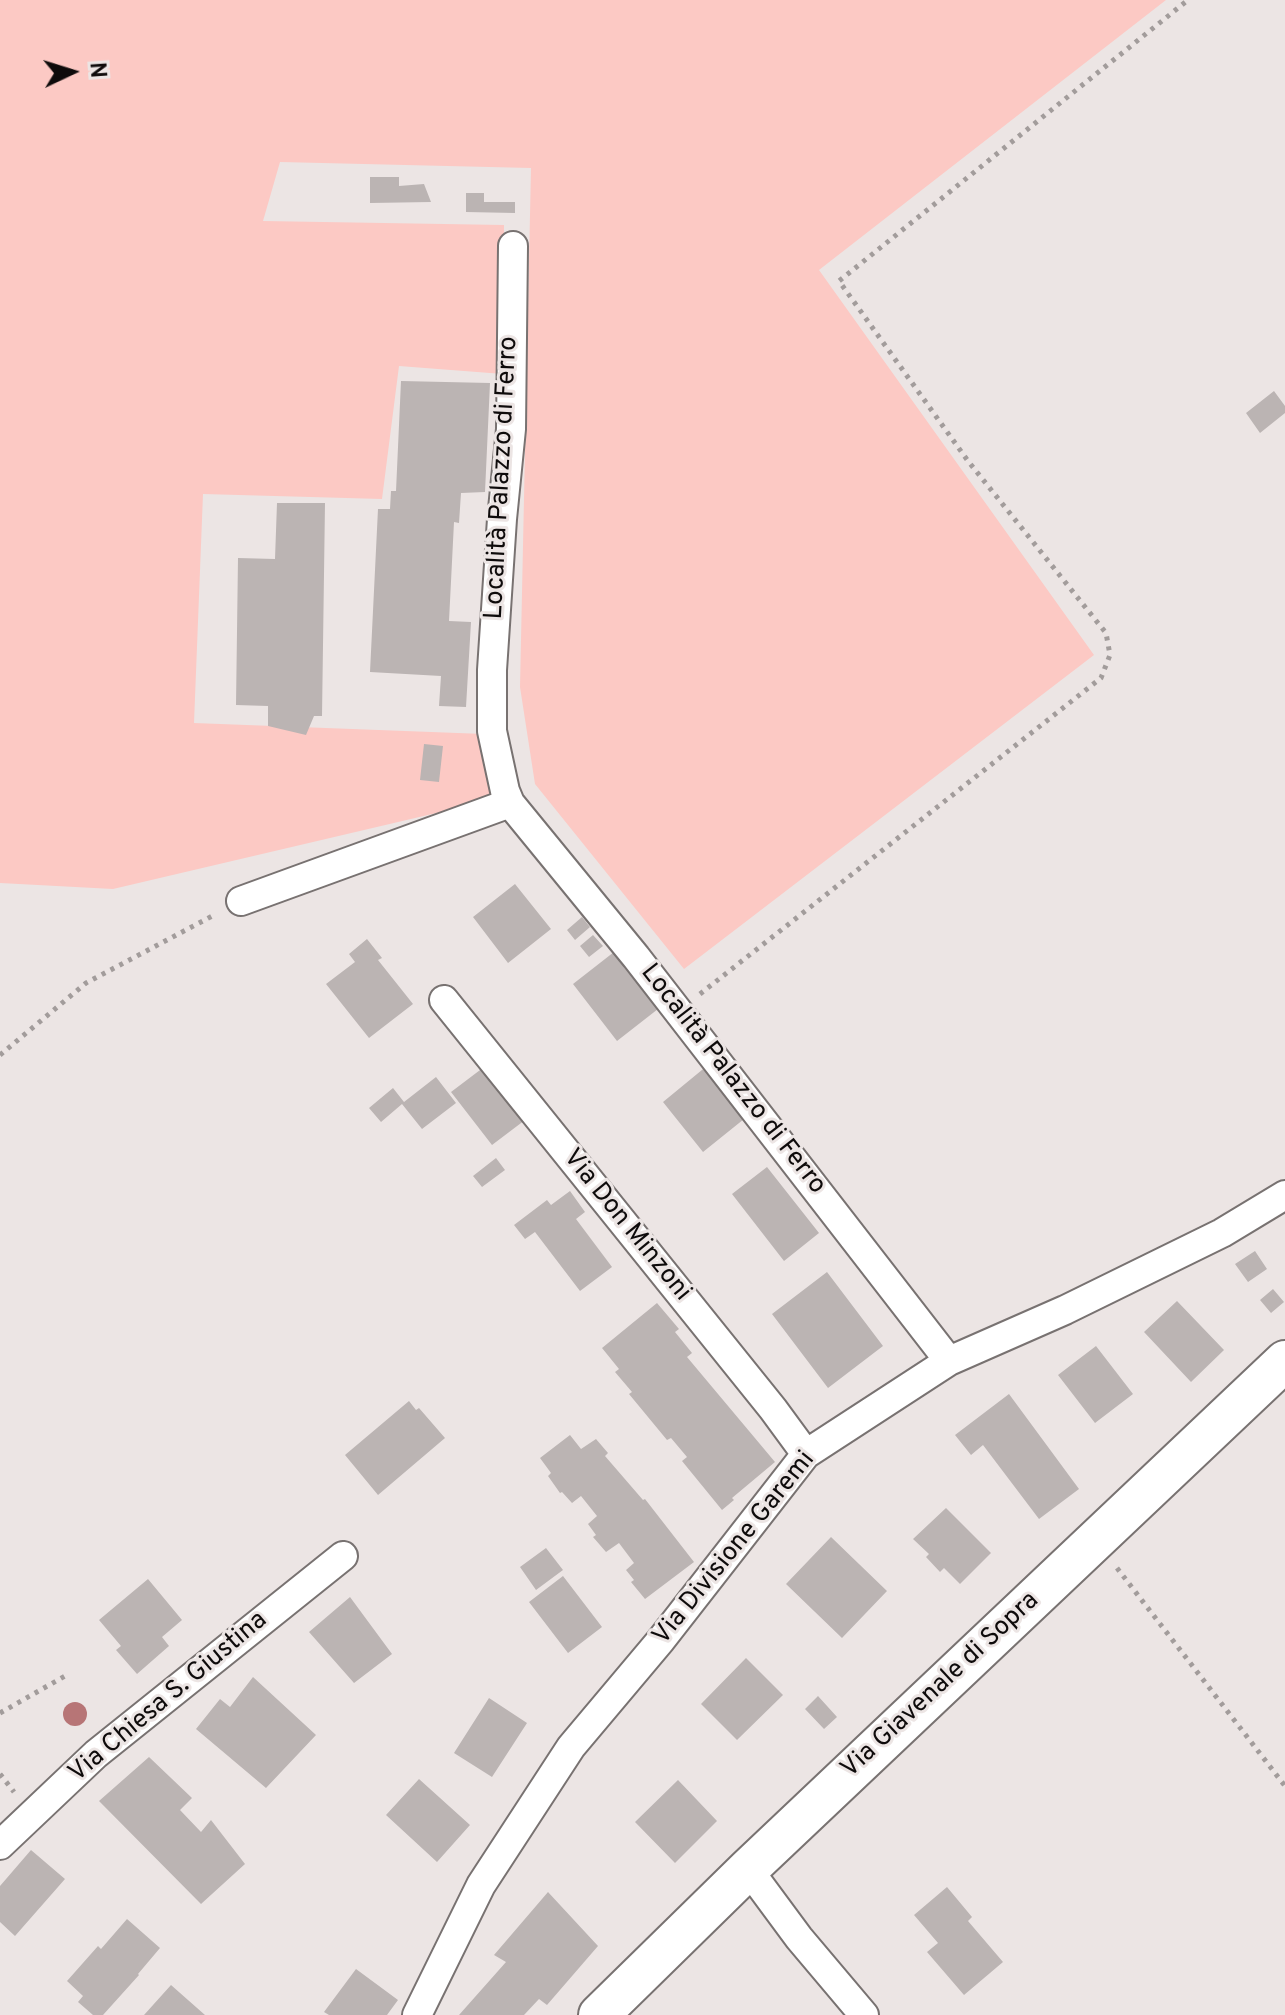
<!DOCTYPE html>
<meta charset="utf-8">
<style>
body{margin:0}
#map{position:relative;width:1285px;height:2015px;overflow:hidden;background:#ece5e4;font-family:Overpass,sans-serif}
canvas{display:block}
.north{position:absolute;left:32px;top:32px;width:80px;height:80px;-webkit-text-stroke:6px #ece5e4;paint-order:stroke;rotate:86deg;font-size:22px;font-weight:700;line-height:32px;text-align:center;color:#0e0b0b}
.north::after{content:'';display:block;margin:auto;width:28px;height:36px;background:#0e0b0b;clip-path:polygon(50% 0,100% 100%,50% 72%,0 100%)}
</style>
<div id="map">
<canvas width="1285" height="2015"></canvas>
<div class="north">N</div>
</div>
<script>
const g = document.querySelector('canvas').getContext('2d');
g.lineJoin = 'round';
function paint(path, color) { g.fillStyle = color; g.fill(path, 'evenodd'); }
const poly = rows => new Path2D(rows.map(r => 'M' + r).join(''));
function strokePath(path, color, width, dash) { g.strokeStyle = color; g.lineWidth = width; g.lineCap = dash ? 'butt' : 'round'; g.setLineDash(dash || []); g.stroke(path); }
function write(font, color, halo, rows, align = 'center') {
  g.font = font + ' Overpass,sans-serif'; g.lineWidth = 6; g.setLineDash([]); g.textBaseline = 'middle'; g.strokeStyle = halo; g.fillStyle = color; for (const [text, x, y, turn = 0] of rows) {
    g.save(); g.translate(x, y); g.rotate((+turn || 0) * Math.PI / 180); g.textAlign = isNaN(turn) ? turn : align; if (halo) g.strokeText(text, 0, 0); g.fillText(text, 0, 0); g.restore();
  }
}
paint(poly([
 [0,0,1166,0,819,270,1094,655,684,969,535,784,520,687,531,168,280,162,263,221,504,225,503,374,399,366,382,499,203,494,194,723,484,734,496,799,113,889,0,883]
]), '#fcc9c4');
paint(poly([
 [370,177,399,177,399,186,424,184,431,202,370,203],
 [466,193,484,193,484,202,515,202,515,213,466,212],
 [401,381,490,383,485,492,461,493,459,523,454,522,449,621,471,622,466,707,439,706,441,676,370,672,378,509,390,509,391,491,396,491],
 [1274,391,1285,406,1285,413,1260,433,1246,413],
 [277,503,325,503,322,716,314,716,306,735,268,726,268,706,236,705,238,558,275,559],
 [424,744,443,746,439,782,420,780],
 [515,884,551,929,508,963,473,917],
 [582,917,590,927,575,940,567,930],
 [593,935,603,946,589,957,580,946],
 [367,939,382,958,378,960,413,1004,369,1038,326,984,355,962,349,954],
 [614,952,658,1009,617,1041,573,984],
 [488,1064,529,1117,492,1145,451,1092],
 [708,1065,749,1115,703,1152,663,1102],
 [436,1077,456,1103,422,1129,402,1104,381,1122,369,1108,393,1088,404,1102],
 [496,1158,505,1170,482,1187,473,1176],
 [767,1167,819,1233,784,1261,732,1194],
 [570,1191,585,1212,576,1219,612,1267,580,1291,535,1232,525,1239,514,1225,547,1200,551,1205],
 [1255,1251,1267,1269,1248,1282,1235,1264],
 [827,1272,883,1346,828,1388,772,1314],
 [1273,1289,1284,1302,1271,1313,1260,1300],
 [1177,1301,1224,1350,1191,1382,1144,1332],
 [657,1303,679,1329,675,1332,692,1353,687,1357,775,1462,732,1498,734,1500,722,1510,682,1461,687,1457,671,1438,667,1440,629,1394,632,1392,615,1372,619,1369,602,1348],
 [1096,1346,1133,1394,1095,1423,1058,1375],
 [1009,1394,1079,1489,1039,1519,983,1445,971,1455,955,1435],
 [409,1401,416,1410,419,1408,445,1438,378,1495,345,1455],
 [570,1435,581,1449,596,1439,608,1453,605,1456,643,1500,645,1499,694,1562,645,1599,631,1582,634,1580,626,1570,634,1563,619,1543,606,1552,593,1537,596,1535,588,1524,597,1516,581,1496,572,1503,562,1492,560,1493,548,1476,551,1473,540,1458],
 [946,1508,991,1553,960,1584,944,1568,940,1572,926,1557,929,1554,913,1539],
 [831,1537,887,1591,842,1638,786,1584],
 [546,1548,563,1570,536,1590,520,1567],
 [563,1576,602,1627,568,1653,529,1602],
 [148,1579,182,1620,162,1637,169,1646,137,1674,116,1650,121,1646,99,1620],
 [350,1597,392,1654,354,1683,309,1632],
 [746,1658,783,1695,737,1740,701,1704],
 [253,1677,316,1735,266,1788,196,1729,220,1699,230,1707],
 [818,1696,837,1717,824,1729,805,1709],
 [489,1698,527,1723,492,1777,454,1753],
 [149,1757,192,1798,180,1810,201,1832,211,1820,245,1864,201,1904,99,1801],
 [419,1779,470,1825,437,1862,386,1815],
 [678,1780,717,1821,675,1863,635,1822],
 [31,1850,65,1879,15,1936,0,1922,0,1886],
 [947,1887,972,1917,968,1921,1003,1962,964,1995,927,1952,938,1943,914,1915],
 [548,1892,598,1946,547,2005,539,1999,524,2015,459,2015,506,1962,494,1955],
 [127,1919,160,1948,138,1974,139,1975,103,2015,93,2015,78,2002,83,1996,67,1981,98,1946,101,1949],
 [356,1969,398,2000,387,2015,329,2015,324,2012],
 [171,1985,205,2015,144,2015]
]), '#bbb4b3');
const street = poly([
 [513,246,511,429,502,519,492,670,492,731,505,791,510,803,636,957,949,1361],
 [241,901,510,803],
 [444,1000,773,1409,806,1454],
 [0,1845,96,1754,343,1556],
 [748,1869,799,1938,864,2015],
 [417,2015,481,1885,571,1747,661,1640,806,1454,949,1361,1065,1310,1222,1233,1285,1195]
]);
const secondary = poly([
 [599,2015,748,1869,1285,1361]
]);
strokePath(street, '#787271', 32);
strokePath(secondary, '#787271', 44);
strokePath(poly([
 [700,994,1101,678,1110,655,1106,633,968,461,839,281,1188,0],
 [0,1055,86,983,216,914],
 [1117,1568,1285,1786],
 [0,1713,65,1676],
 [0,1774,14,1792]
]), '#a29c9b', 5, [4, 6]);
strokePath(street, '#fff', 28);
strokePath(secondary, '#fff', 40);
g.fillStyle = '#b77576';
for (const [x, y] of [
 [75,1714]
]) { g.beginPath(); g.arc(x, y, 12, 0, 2 * Math.PI); g.fill(); }
write('26px', '#0e0b0b', '#ece5e4', [
 ["Località Palazzo di Ferro",503,478,-87],
 ["Località Palazzo di Ferro",732,1080,52],
 ["Via Don Minzoni",626,1226,51],
 ["Via Divisione Garemi",735,1549,-51],
 ["Via Giavenale di Sopra",941,1686,-43],
 ["Via Chiesa S. Giustina",169,1698,-40]
]);
</script>
